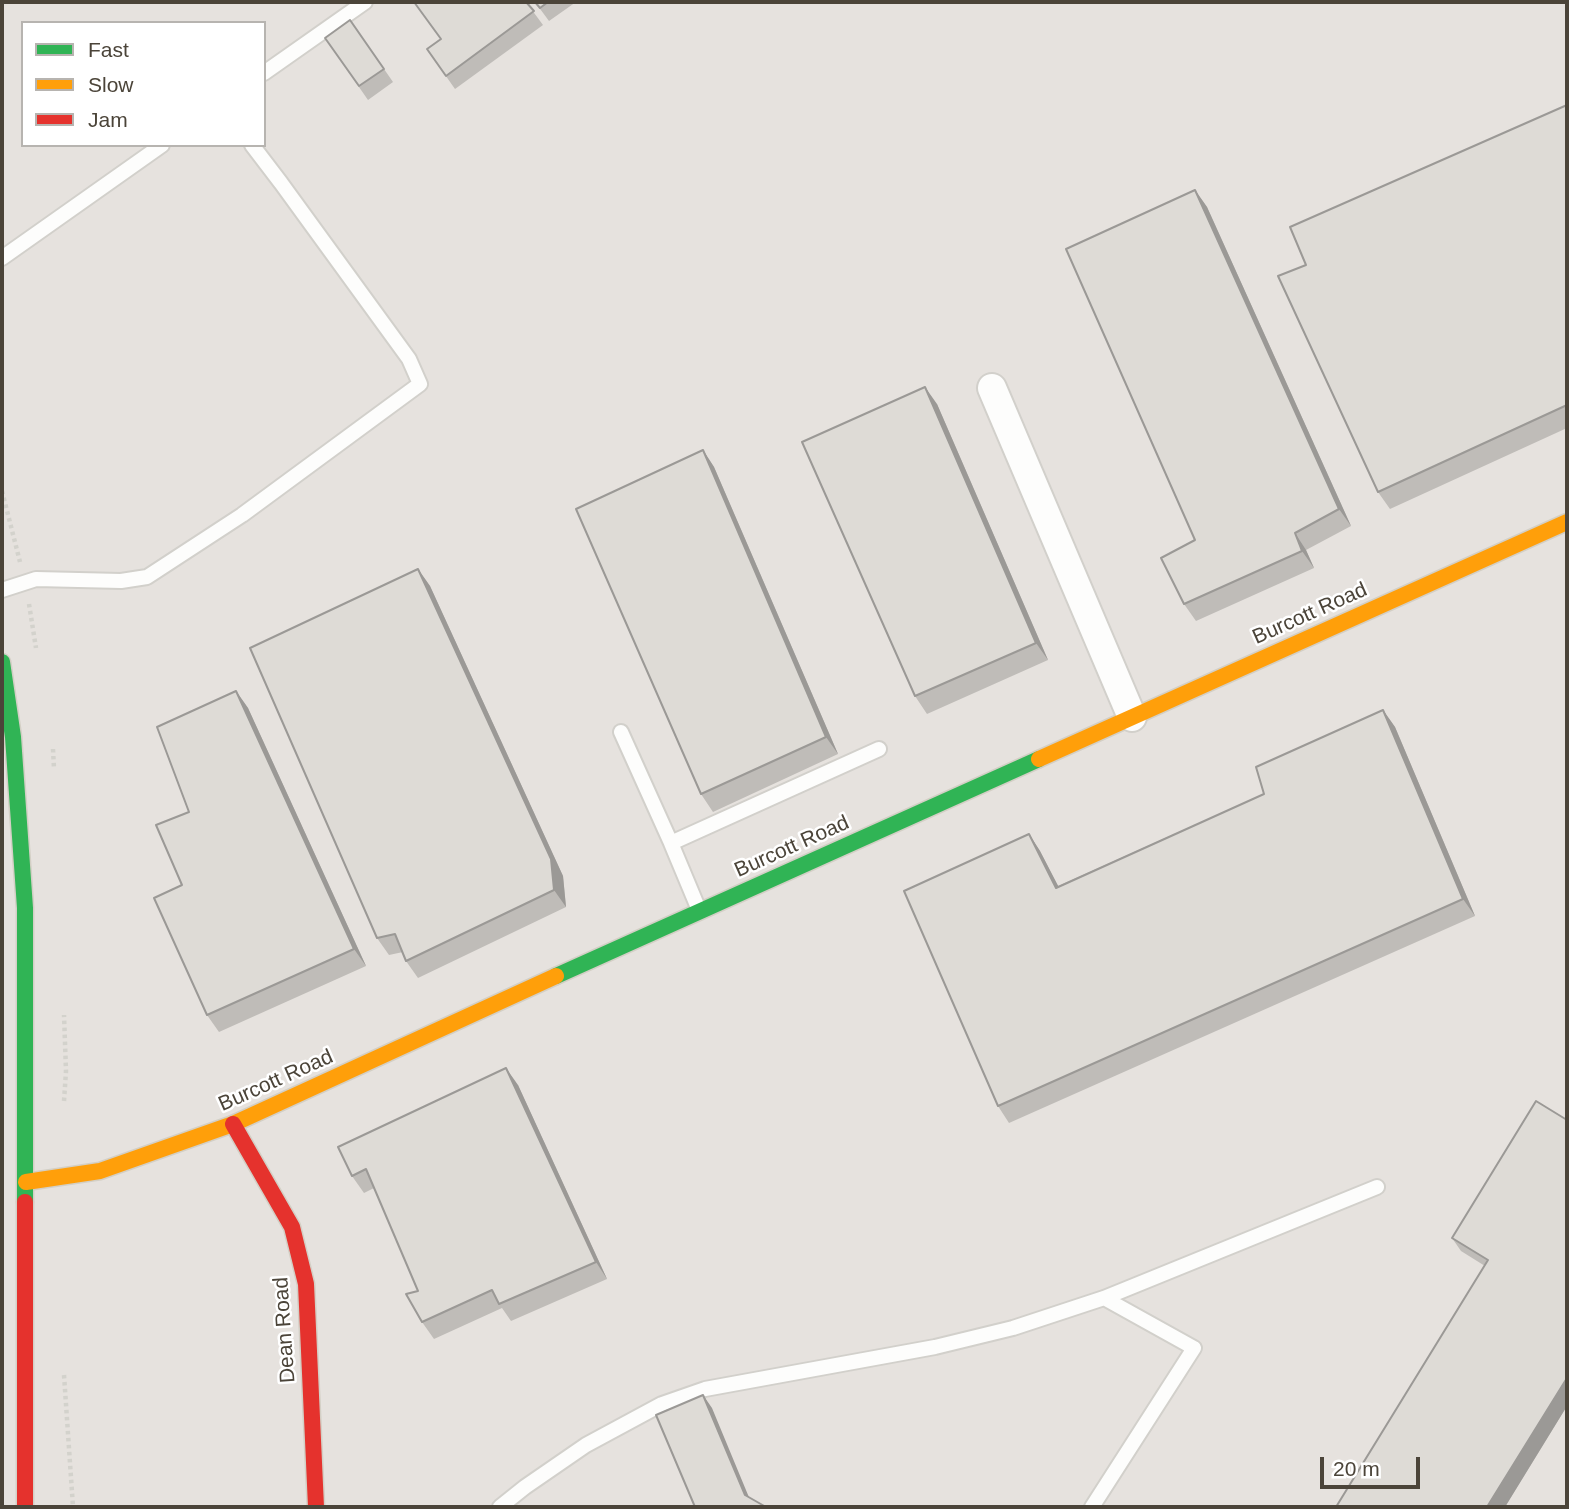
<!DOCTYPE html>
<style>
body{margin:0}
#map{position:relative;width:1569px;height:1509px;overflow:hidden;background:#f4f2ee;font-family:Arial,sans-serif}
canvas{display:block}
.frame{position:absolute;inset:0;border:4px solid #4b4439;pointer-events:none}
.legend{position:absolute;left:21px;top:21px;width:245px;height:126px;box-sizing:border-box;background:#fff;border:2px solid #b7b4b0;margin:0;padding:9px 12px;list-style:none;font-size:21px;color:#4b4439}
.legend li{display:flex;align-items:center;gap:14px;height:35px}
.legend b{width:35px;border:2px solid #b7b4b0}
.scale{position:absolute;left:1320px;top:1457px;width:100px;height:32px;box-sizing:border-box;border:4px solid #4b4439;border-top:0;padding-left:9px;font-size:21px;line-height:24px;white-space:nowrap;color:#4b4439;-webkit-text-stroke:5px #fff;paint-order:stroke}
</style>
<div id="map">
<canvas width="1569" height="1509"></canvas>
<div class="frame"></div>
<ul class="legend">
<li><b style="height:9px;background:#30b455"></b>Fast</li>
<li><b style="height:9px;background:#ff9f0a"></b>Slow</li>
<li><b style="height:9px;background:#e5322d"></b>Jam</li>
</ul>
<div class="scale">20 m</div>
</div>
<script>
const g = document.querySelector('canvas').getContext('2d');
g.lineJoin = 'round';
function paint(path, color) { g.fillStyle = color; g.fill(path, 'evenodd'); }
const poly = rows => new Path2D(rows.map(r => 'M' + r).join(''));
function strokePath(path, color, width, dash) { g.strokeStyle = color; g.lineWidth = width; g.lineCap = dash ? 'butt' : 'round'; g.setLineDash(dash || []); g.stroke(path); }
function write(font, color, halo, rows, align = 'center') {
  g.font = font + ' Arial,sans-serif'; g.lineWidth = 5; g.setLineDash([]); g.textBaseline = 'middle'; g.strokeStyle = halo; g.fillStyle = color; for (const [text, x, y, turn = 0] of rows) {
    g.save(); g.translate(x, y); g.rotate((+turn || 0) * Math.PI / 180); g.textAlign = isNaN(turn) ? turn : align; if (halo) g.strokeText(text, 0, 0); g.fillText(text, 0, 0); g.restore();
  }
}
paint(poly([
 [2,2,1567,2,1567,1507,2,1507],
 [23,23,264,23,264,145,23,145]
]), '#e6e2de');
const lane = poly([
 [264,73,365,2],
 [2,258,162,145],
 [2,590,36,579,121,581,147,577,242,515,420,384,409,359,281,183,252,145],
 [621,732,671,843],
 [699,910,671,843,879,749],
 [500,1507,525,1487,586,1445,662,1404,705,1389,935,1347,1013,1328,1104,1298,1377,1187],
 [1092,1507,1194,1348,1104,1298]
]);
const street = poly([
 [992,388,1132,717]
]);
const fast = poly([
 [2,662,13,737,25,908,25,1202],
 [556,976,1039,759]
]);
const slow = poly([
 [1039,759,1567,522],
 [26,1182,100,1171,233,1124,556,976]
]);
const jam = poly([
 [233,1124,292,1227,306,1284,316,1507],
 [25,1202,25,1507]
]);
strokePath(lane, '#d2d0cb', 18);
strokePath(street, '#d2d0cb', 32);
strokePath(fast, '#d3cfc5', 19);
strokePath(slow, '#d3cfc5', 19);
strokePath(jam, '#d3cfc5', 19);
strokePath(poly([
 [2,491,20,562],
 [29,604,36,648],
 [53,749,54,769],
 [64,1101,66,1071,64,1015],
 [64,1375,73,1507]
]), '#d3d2cc', 4.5, [3.5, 3.5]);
strokePath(lane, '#fdfdfc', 14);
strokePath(street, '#fdfdfc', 28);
strokePath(fast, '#30b455', 16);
strokePath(slow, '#ff9f0a', 16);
strokePath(jam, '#e5322d', 16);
paint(poly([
 [526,2,543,25,455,89,427,49],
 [535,2,576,2,549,21],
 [350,20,393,82,368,100,325,38],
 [1567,105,1567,428,1390,509,1378,492,1306,265],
 [1195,190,1207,207,1351,526,1306,550,1314,568,1196,621,1184,604,1195,540],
 [937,404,1048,660,927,714,915,696],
 [703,450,714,467,838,754,713,812,701,794],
 [418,569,430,586,563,876,566,907,418,978,406,961,403,952,389,955,377,938],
 [236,691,248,708,366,966,219,1032,207,1015,182,885,189,812],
 [1383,710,1395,727,1475,916,1009,1123,998,1106,1029,834,1040,851,1058,886,1264,794],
 [518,1085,607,1279,511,1321,502,1308,434,1339,422,1322,418,1291,374,1188,364,1193,352,1176],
 [1567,1120,1567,1406,1505,1507,1336,1507,1485,1266,1461,1251,1452,1238]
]), '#bfbcb8');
paint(poly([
 [1195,190,1207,207,1351,526,1339,509],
 [925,387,937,404,1048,660,1036,643],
 [703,450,714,467,838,754,826,737],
 [1295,533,1306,550,1314,568,1302,551],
 [418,569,430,586,563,876,566,907,554,890],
 [236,691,248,708,366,966,354,949],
 [1383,710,1395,727,1475,916,1463,899],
 [1029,834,1040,851,1068,905,1056,888],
 [506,1068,518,1085,607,1279,596,1262],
 [1567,1378,1567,1406,1505,1507,1487,1507],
 [703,1395,712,1408,753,1507,745,1495]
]), '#9b9996');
const building = poly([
 [414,2,526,2,534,11,446,76,427,49,441,39,414,2],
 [535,2,548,2,540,8,535,2],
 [350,20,384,69,359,86,325,38,350,20],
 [1567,105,1567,405,1378,492,1278,276,1306,265,1290,227,1567,105],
 [1195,190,1339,509,1295,533,1302,551,1184,604,1161,558,1195,540,1066,249,1195,190],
 [925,387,1036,643,915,696,802,442,925,387],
 [703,450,826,737,701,794,576,509,703,450],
 [418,569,551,859,554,890,406,961,395,934,377,938,250,648,418,569],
 [236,691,354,949,207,1015,154,898,182,885,156,825,189,812,157,727,236,691],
 [1383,710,1463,899,998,1106,904,891,1029,834,1056,888,1264,794,1256,767,1383,710],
 [506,1068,596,1262,499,1304,492,1290,422,1322,406,1294,418,1291,366,1169,352,1176,338,1147,506,1068],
 [1536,1101,1567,1120,1567,1378,1487,1507,1336,1507,1488,1260,1452,1238,1536,1101],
 [703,1395,745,1495,766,1507,695,1507,656,1415,703,1395]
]);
paint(building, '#dedbd6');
strokePath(building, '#9b9996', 2);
write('21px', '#4b4439', '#fff', [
 ["Burcott Road",1310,614,-24],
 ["Burcott Road",792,847,-24],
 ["Burcott Road",276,1081,-24],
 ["Dean Road",285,1330,-94]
]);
</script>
